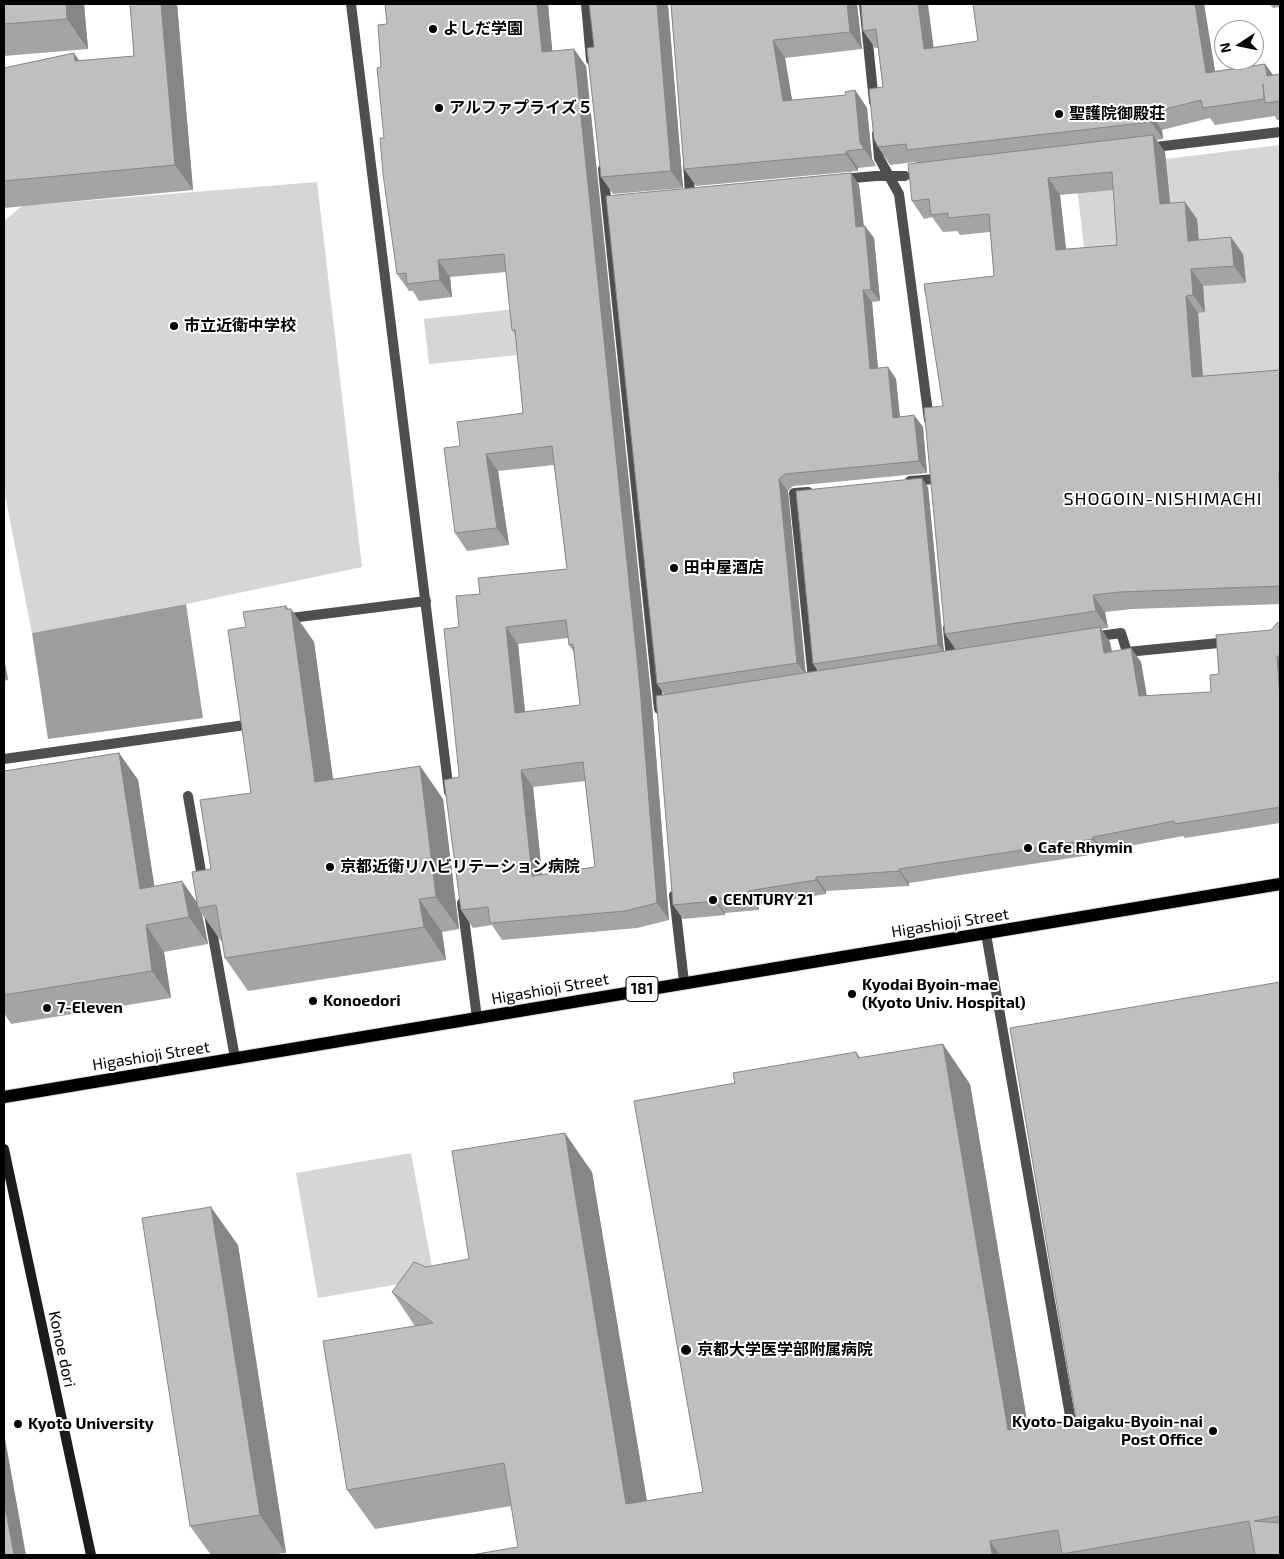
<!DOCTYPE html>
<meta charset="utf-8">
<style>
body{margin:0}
#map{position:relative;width:1284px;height:1559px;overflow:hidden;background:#fff;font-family:"Exo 2",sans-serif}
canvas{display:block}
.frame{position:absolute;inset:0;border:5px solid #000;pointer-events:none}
.north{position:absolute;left:1214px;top:20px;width:50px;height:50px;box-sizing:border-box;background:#fff;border:1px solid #999;border-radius:50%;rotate:259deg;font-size:14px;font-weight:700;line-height:20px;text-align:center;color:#000}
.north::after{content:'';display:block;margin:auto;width:18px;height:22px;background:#000;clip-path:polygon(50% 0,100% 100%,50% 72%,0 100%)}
</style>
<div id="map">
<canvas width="1284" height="1559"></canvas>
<div class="frame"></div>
<div class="north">N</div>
</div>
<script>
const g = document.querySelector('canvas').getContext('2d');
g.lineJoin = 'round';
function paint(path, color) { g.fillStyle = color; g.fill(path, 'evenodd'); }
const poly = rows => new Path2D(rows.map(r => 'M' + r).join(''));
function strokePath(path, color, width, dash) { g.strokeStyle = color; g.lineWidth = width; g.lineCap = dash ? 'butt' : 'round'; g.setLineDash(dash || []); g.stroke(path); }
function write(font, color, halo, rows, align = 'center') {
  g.font = font + ' "Exo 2","Noto Sans JP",sans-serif'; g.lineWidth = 4; g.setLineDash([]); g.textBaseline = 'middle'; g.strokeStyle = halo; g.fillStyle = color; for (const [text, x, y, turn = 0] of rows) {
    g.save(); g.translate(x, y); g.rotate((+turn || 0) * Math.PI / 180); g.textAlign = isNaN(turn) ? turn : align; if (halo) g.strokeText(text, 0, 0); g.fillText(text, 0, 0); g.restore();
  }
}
paint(poly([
 [1280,145,1280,388,1102,402,1075,170],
 [317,182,362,567,186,604,32,633,4,490,4,221,22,206],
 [515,309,519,355,429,364,424,319],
 [411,1153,434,1278,318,1298,296,1173]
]), '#d6d6d6');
paint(poly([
 [186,604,203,718,48,739,32,633]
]), '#9d9d9d');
const primary = poly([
 [4,1097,1280,884]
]);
strokePath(primary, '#dbdbdb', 14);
strokePath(poly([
 [1147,148,1280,132],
 [688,162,690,194],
 [842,179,876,176],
 [910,481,935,479],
 [808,492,794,493,813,679],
 [283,619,426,601],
 [4,759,245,725],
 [188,796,203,883],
 [209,914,235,1058],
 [986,934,1073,1433]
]), '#4f4f4f', 10);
strokePath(poly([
 [351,4,449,792],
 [586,4,591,60],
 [864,4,874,102],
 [877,134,879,158,899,194,929,420],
 [603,169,659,709],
 [876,176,905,176],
 [948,628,951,658],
 [1092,637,1121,633,1127,652,1229,642],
 [674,895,684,982],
 [462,903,477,1018]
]), '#4f4f4f', 10);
strokePath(poly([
 [4,1149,91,1555]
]), '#1c1c1c', 10);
strokePath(primary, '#000', 12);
paint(poly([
 [4,4,84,4,88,49,4,56],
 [130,4,177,4,193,190,4,208,4,68,74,53,79,61,134,56],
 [385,4,548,4,552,51,586,66,652,705,669,920,637,928,502,940,492,925,473,928,461,910,459,777,459,627,480,594,567,569,554,465,498,471,509,545,467,551,455,533,460,446,523,413,516,335,512,330,506,272,450,277,452,297,419,301,413,291,409,291,397,274,384,138,381,67,387,24],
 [568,638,569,645,574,652,580,705,525,712,518,644],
 [585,781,595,867,542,875,533,787],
 [671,4,857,4,862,49,785,58,792,100,846,95,855,90,867,108,872,159,876,166,858,168,858,171,696,186,684,169],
 [861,4,934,47,978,41,973,4,1204,4,1215,71,1265,64,1273,75,1280,74,1280,120,1277,120,1275,116,1215,125,1210,118,1162,130,1163,139,1156,140,1165,152,1170,203,1197,219,1199,240,1243,254,1246,283,1203,286,1205,312,1198,313,1203,376,1280,370,1280,604,1132,609,1105,612,1108,628,1101,629,1110,642,1112,651,1131,648,1141,662,1147,696,1211,692,1219,674,1280,622,1280,823,1185,838,1183,836,1103,851,1103,853,909,883,909,886,826,891,826,894,758,905,759,910,725,913,725,915,683,919,673,905,664,694,657,684,851,173,859,185,864,226,874,238,880,301,872,302,878,368,888,367,896,379,900,417,914,415,923,427,927,473,793,486,788,491,805,673,818,671,813,664,928,487,944,652,956,650,945,634,943,406,994,276,990,232,960,235,957,231,943,232,932,217,924,219,912,201,916,163,915,162,890,165,878,147,883,87,878,48,875,48,863,31],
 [1114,190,1117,245,1066,249,1060,195],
 [1269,4,1280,4,1280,7,1273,8],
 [668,5,683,188,613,194,601,177,594,47],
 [286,606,288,609,291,609,314,642,333,780,420,766,443,799,459,929,442,932,446,960,248,991,225,958,222,941,221,941,202,914,208,944,164,952,171,998,11,1024,4,1013,4,771,119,753,138,780,154,886,197,902,211,869,251,793,246,627],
 [4,659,8,680,4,681],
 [1280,982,1280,1555,471,1555,518,1547,511,1506,375,1529,347,1490,415,1326,392,1292,426,1267,469,1259,592,1172,647,1501,703,1492,735,1083,856,1052,861,1058,970,1084,1028,1426,1076,1418],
 [238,1245,286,1553,268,1555,211,1555,190,1526]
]), '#a4a4a4');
paint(poly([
 [66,4,84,4,88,49,67,19],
 [161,4,177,4,193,190,175,165],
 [537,4,548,4,554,69,542,52],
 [657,4,669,4,668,5,683,188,671,171],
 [847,4,857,4,862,49,850,32],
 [918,4,928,4,936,66,924,49],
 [1195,4,1204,4,1218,90,1206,73],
 [773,40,785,58,795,118,783,101],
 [574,49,586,66,652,705,669,920,657,903],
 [74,53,91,78,75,61],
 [1265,64,1277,81,1267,76],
 [855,90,867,108,872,159,876,166,864,149,860,142],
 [1150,113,1162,130,1163,139,1151,122],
 [1153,135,1165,152,1172,221,1160,204],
 [846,151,858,168,858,171,846,154],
 [851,173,859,185,865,239,856,227],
 [1048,178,1060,195,1068,267,1056,250],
 [1185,202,1197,219,1200,258,1188,241],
 [865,226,874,238,880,301,871,290],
 [1231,237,1243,254,1246,283,1234,266],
 [438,260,450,277,452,297,440,280],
 [1191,269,1203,286,1205,312,1193,295],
 [863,290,872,302,879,381,870,369],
 [1186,296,1198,313,1204,394,1192,377],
 [888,367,896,379,901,430,893,418],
 [914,415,923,427,927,473,919,461],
 [486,454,498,471,509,545,497,528],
 [922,478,928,487,944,653,938,645],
 [779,479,788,491,806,675,797,663],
 [1093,595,1105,612,1108,628,1096,611],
 [286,606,292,614,291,609,314,642,338,815,315,782],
 [506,627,518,644,527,731,515,713],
 [1100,627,1110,642,1114,667,1104,653],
 [1131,648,1141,662,1149,710,1139,696],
 [1277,656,1280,661,1280,697],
 [4,659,8,680,4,674],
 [119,753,138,780,159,916,140,889],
 [420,766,443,799,459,929,436,897],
 [521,770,533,787,544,894,532,876],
 [1093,837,1103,851,1103,853,1093,839],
 [899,869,909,883,909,886,899,871],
 [816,877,826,891,826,894,816,880],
 [182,881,201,908,198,908,202,914,208,944,189,917],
 [748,891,758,905,759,910,749,896],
 [419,899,442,932,446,960,424,927],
 [715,899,725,913,725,915,715,901],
 [146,925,164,952,171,998,152,971],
 [943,1044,970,1084,1035,1469,1008,1430],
 [565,1133,592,1172,654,1544,626,1504],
 [211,1207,238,1245,286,1553,260,1515],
 [4,1433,26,1555,14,1555,4,1501],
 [990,1541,1000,1555,992,1555]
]), '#868686');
const building = poly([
 [4,4,66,4,67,19,4,24,4,4],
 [130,4,161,4,175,165,4,181,4,68,74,53,75,61,134,56,130,4],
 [385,4,537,4,542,52,574,49,640,688,657,903,625,911,490,923,488,907,461,910,444,780,459,777,459,774,444,629,459,627,456,596,480,594,478,578,567,569,552,446,486,454,497,528,455,533,444,448,460,446,457,422,523,413,515,330,512,330,504,254,438,260,440,280,407,284,406,273,397,274,383,174,380,138,384,138,377,68,381,67,378,25,387,24,385,4],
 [566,620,569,645,573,644,580,705,515,713,506,627,566,620],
 [583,762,595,867,532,876,521,770,583,762],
 [589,4,657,4,671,171,601,177,587,48,594,47,589,4],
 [671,4,847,4,850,32,773,40,783,101,846,95,845,92,855,90,860,142,864,149,846,151,846,154,684,169,671,4],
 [861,4,918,4,924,49,978,41,973,4,1195,4,1206,73,1265,64,1267,76,1280,74,1280,101,1265,103,1263,84,1264,99,1203,108,1201,100,1150,113,1151,122,907,150,906,144,878,147,874,139,869,89,883,87,876,29,863,31,861,4],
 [1153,135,1160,204,1185,202,1188,241,1231,237,1234,266,1191,269,1193,295,1186,296,1192,377,1280,370,1280,472,1279,472,1280,497,1280,586,1120,592,1093,595,1096,611,945,634,924,408,943,406,924,284,994,276,989,214,948,218,948,213,931,215,929,199,912,201,908,164,1153,135],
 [1112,172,1117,245,1056,250,1048,178,1112,172],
 [851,173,856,227,865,226,871,290,863,290,870,369,888,367,893,418,914,415,919,461,785,474,779,479,797,663,657,684,606,196,851,173],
 [922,478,938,645,813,664,796,491,922,478],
 [286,606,286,609,291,609,315,782,420,766,436,897,419,899,424,927,225,958,216,905,198,908,192,872,211,869,200,800,251,793,228,630,246,627,243,612,286,606],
 [1280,622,1280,656,1277,656,1280,697,1280,807,1175,824,1174,821,1093,837,1093,839,899,869,899,871,816,877,816,880,748,891,749,896,715,899,715,901,673,905,656,696,1100,627,1104,653,1131,648,1139,696,1211,692,1210,675,1219,674,1216,635,1271,630,1277,623,1280,622],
 [119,753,140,889,182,881,189,917,146,925,152,971,4,995,4,771,119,753],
 [1280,982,1280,1516,1254,1521,1280,1523,1280,1555,1255,1555,1249,1521,1062,1554,1058,1530,990,1541,992,1555,471,1555,518,1547,504,1463,347,1490,323,1341,433,1323,392,1292,414,1262,426,1267,469,1259,452,1151,565,1133,626,1504,703,1492,634,1101,735,1083,733,1073,856,1052,858,1058,943,1044,1008,1430,1076,1418,1010,1028,1280,982],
 [211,1207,260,1515,190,1526,142,1218,211,1207],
 [4,1501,14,1555,4,1555,4,1501]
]);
paint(building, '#bfbfbf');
strokePath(building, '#868686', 1);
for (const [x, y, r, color] of [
 [433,29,5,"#000"],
 [439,108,5,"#000"],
 [1059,114,5,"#000"],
 [174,326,5,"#000"],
 [674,568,5,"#000"],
 [1028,848,5,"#000"],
 [330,867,5,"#000"],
 [713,900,5,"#000"],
 [852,994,5,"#000"],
 [313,1001,5,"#000"],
 [47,1008,5,"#000"],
 [686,1350,6,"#000"],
 [18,1424,5,"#000"],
 [1213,1431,5,"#000"]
]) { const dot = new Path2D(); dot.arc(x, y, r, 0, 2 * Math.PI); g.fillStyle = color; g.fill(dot); strokePath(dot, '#fff', 2); }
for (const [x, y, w] of [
 [642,989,32]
]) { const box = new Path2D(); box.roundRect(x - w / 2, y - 12.5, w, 25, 4); g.fillStyle = '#fff'; g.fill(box); strokePath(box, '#000', 1); }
write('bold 15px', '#000', null, [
 ["181",642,989]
]);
write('bold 16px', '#000', '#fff', [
 ["よしだ学園",443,29],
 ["アルファプライズ５",449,108],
 ["聖護院御殿荘",1069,114],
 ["市立近衛中学校",184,326],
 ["田中屋酒店",684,568],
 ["Cafe Rhymin",1038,848],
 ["京都近衛リハビリテーション病院",340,867],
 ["CENTURY 21",723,900],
 ["Kyodai Byoin-mae",862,985],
 ["(Kyoto Univ. Hospital)",862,1003],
 ["Konoedori",323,1001],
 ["7-Eleven",57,1008],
 ["京都大学医学部附属病院",697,1350],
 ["Kyoto-Daigaku-Byoin-nai",1203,1422,"right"],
 ["Post Office",1203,1440,"right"],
 ["Kyoto University",28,1424]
], 'left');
write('16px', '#000', '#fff', [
 ["Higashioji Street",950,923,-9],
 ["Higashioji Street",550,989,-10],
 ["Higashioji Street",151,1056,-9],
 ["Konoe dori",62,1349,78]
]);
g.letterSpacing = '1px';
write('18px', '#000', '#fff', [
 ["SHOGOIN-NISHIMACHI",1163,499]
]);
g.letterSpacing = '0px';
</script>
